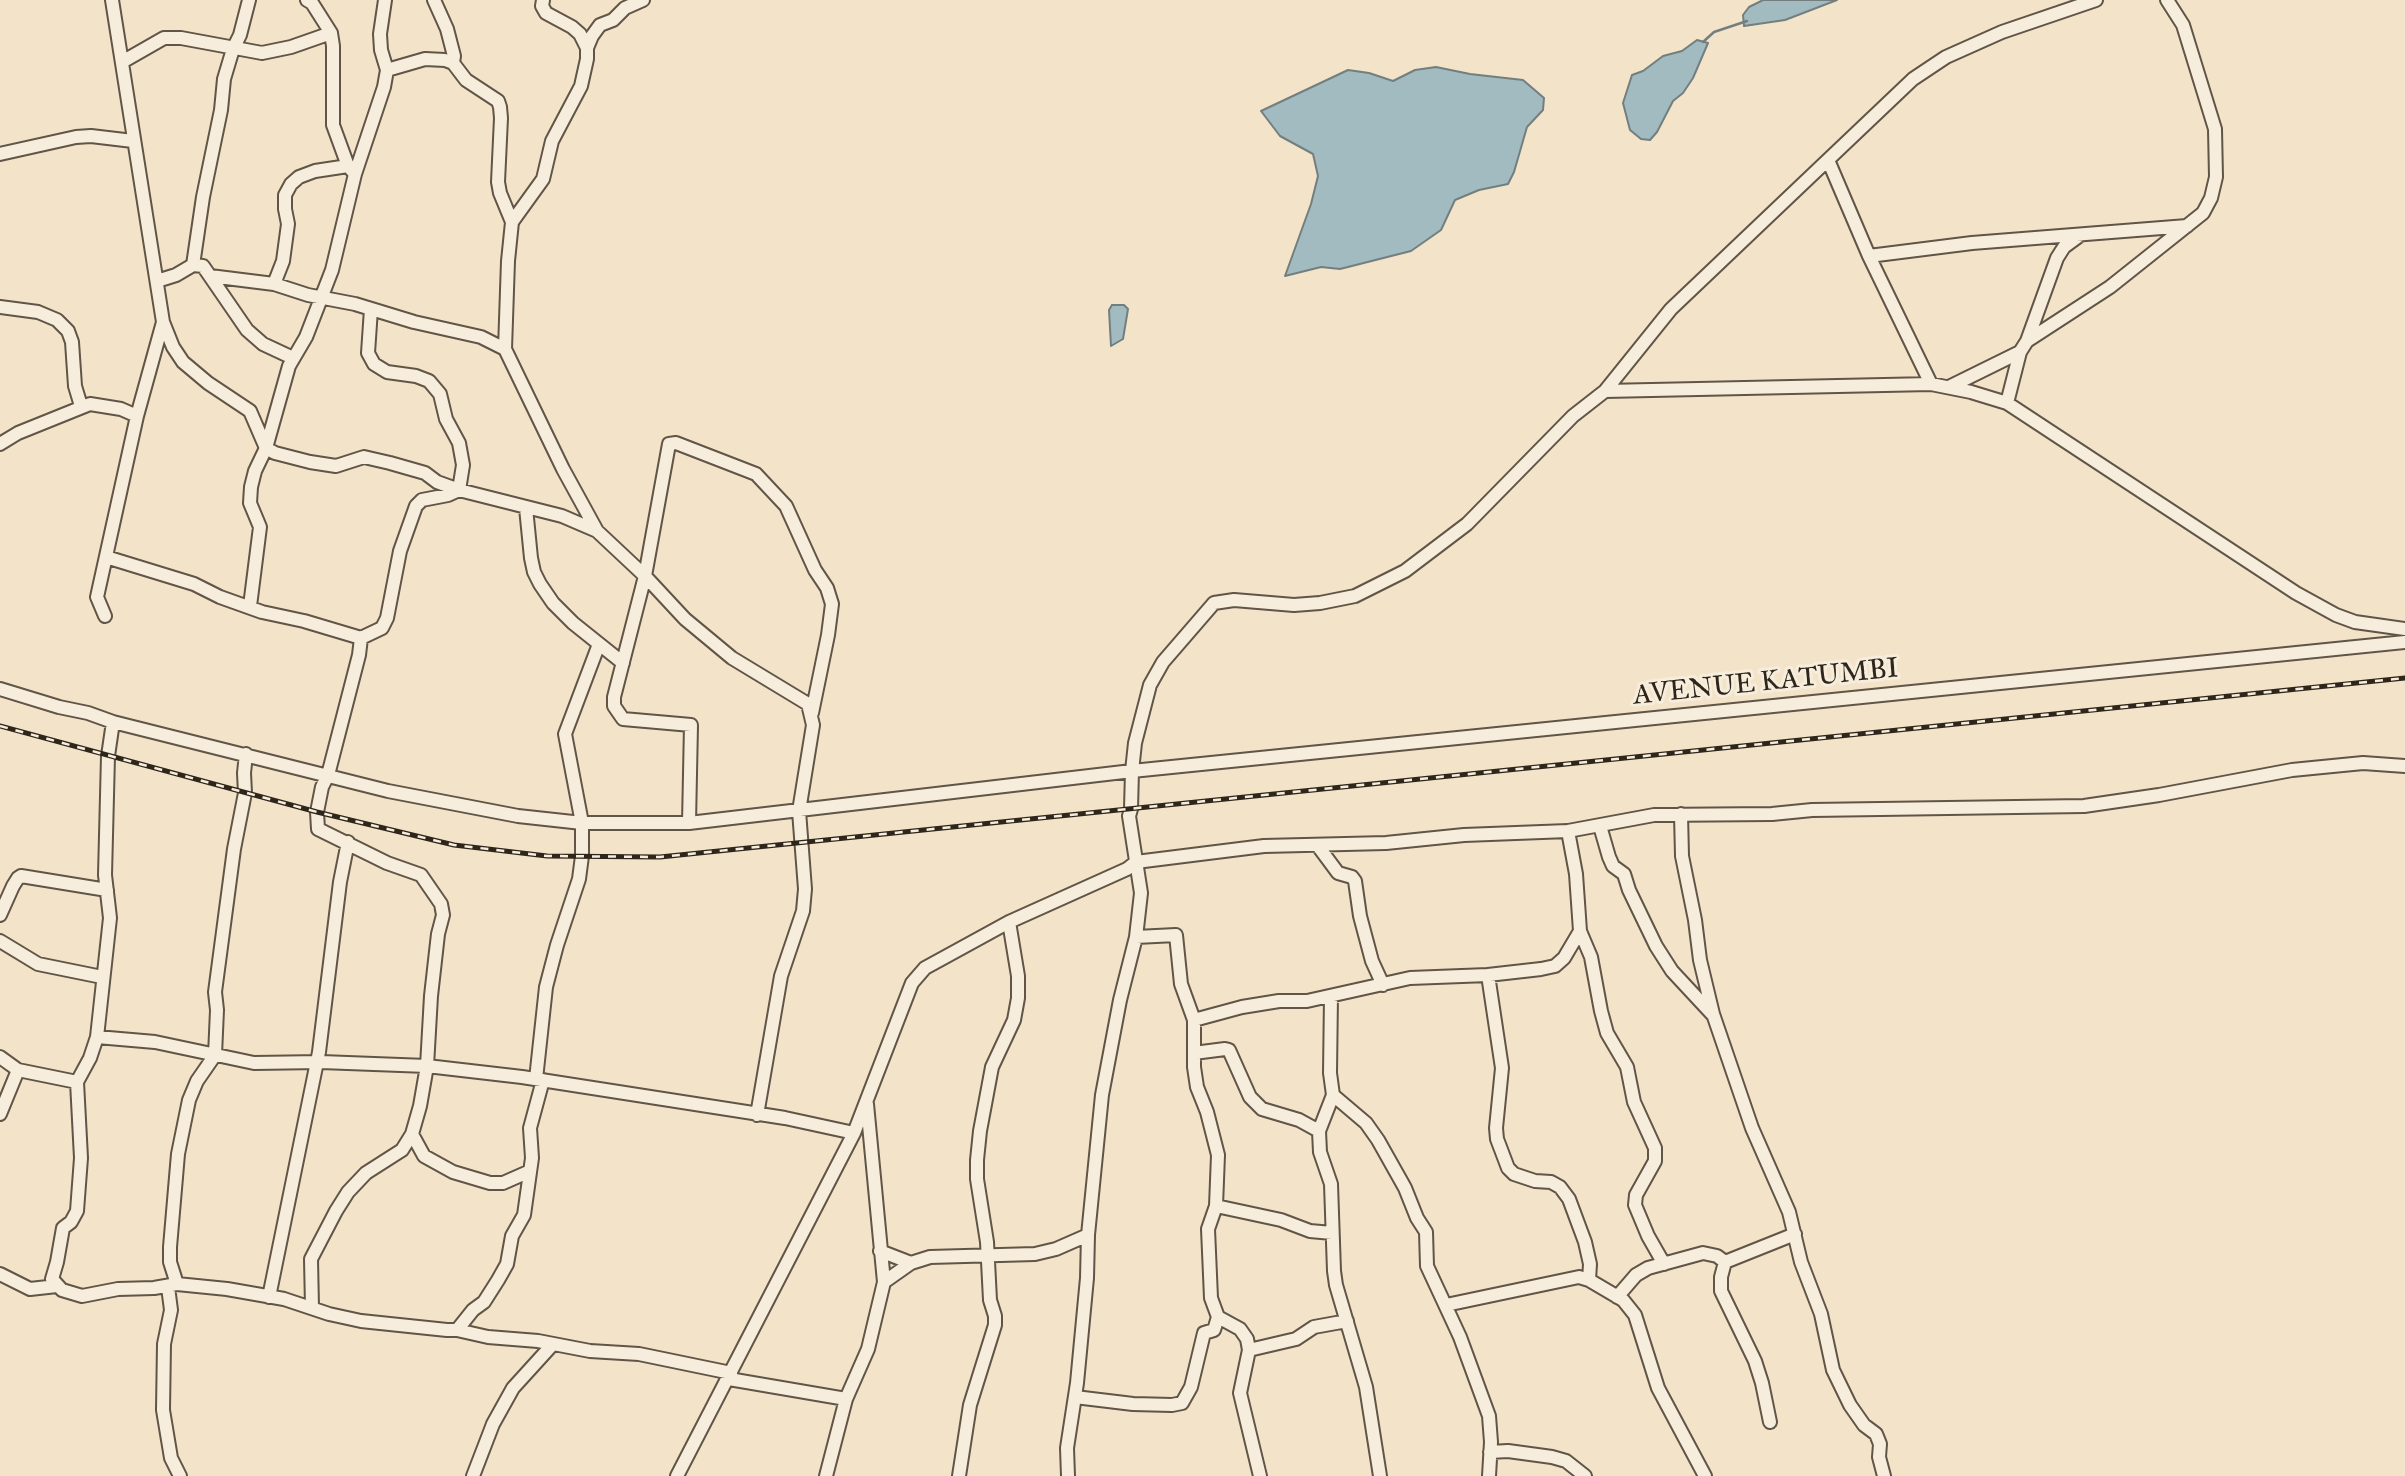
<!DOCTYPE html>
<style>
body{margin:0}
canvas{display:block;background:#f3e3c9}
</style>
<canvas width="2405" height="1476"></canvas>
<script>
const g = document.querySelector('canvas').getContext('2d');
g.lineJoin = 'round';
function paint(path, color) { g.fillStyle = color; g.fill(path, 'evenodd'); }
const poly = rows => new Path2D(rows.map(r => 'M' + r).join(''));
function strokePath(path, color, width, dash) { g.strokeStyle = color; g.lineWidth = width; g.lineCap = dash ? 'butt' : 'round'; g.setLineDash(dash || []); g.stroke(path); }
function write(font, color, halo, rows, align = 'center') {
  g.font = font + ' "IM FELL Great Primer",serif'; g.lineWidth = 6; g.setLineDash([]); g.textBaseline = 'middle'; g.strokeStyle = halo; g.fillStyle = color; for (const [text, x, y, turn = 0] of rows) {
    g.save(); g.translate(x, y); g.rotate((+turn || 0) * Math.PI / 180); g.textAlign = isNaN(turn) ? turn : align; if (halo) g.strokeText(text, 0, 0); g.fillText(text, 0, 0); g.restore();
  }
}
const water = poly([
 [1763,0,1837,0,1785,20,1744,26,1743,15,1749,7,1763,0],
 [1697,40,1708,43,1693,78,1683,93,1673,101,1657,132,1650,140,1641,139,1630,130,1623,103,1632,75,1643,71,1663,56,1682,51,1697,40],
 [1436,67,1470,74,1523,80,1544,98,1543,110,1527,127,1514,172,1508,184,1479,190,1455,200,1441,230,1411,251,1340,269,1321,267,1285,276,1311,204,1318,176,1313,154,1280,136,1261,111,1348,70,1369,73,1393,81,1415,70,1436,67],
 [1112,305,1124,305,1128,309,1123,339,1111,346,1109,310,1112,305]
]);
paint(water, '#a1bbc1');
strokePath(water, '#737f7f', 2);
strokePath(poly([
 [1703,42,1714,32,1747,21]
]), '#737f7f', 2.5);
const minor = poly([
 [112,0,163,322,173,347,183,362,208,383,250,411,266,448,275,453,310,462,336,466,364,457,390,463,425,473,437,482,459,490,562,516,597,531,645,576,685,619,732,658,808,704,813,725,799,811,805,889,803,911,781,976,757,1115],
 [307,0,312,3,331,33,333,46,333,125,348,166,355,174],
 [434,0,447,29,454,56,453,63,466,80,498,101,500,107,501,118,498,182,500,193,512,222],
 [543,0,542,6,546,13,572,27,580,34,587,48,587,59,581,86,552,141,543,179,512,222,508,261,505,349,563,469,597,531],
 [587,48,592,36,600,25,613,20,625,8,643,0],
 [122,62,164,38,181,38,262,53,291,47,331,33],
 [387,70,425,59,445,60,453,63],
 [0,154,76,137,91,136,133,141],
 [1828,160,1869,256,1931,384],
 [1869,256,1972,243,2187,226],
 [193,265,203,197,221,110,224,79,233,49,240,35,249,0],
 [210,276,274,284,308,295,355,304,414,322,481,337,505,349],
 [157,281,176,275,193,265,203,266,247,330,263,344,293,358],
 [274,284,283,261,288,224,285,209,285,195,291,184,299,177,315,171,348,166],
 [0,307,38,312,57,320,68,331,72,342,75,386,81,406],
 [2027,341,2057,258,2064,247,2079,236],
 [1949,387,2020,352],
 [1605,391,1931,384,1971,392,2007,403,2296,593,2336,615,2355,622,2405,629],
 [2007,403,2020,352,2027,341,2110,287,2203,213,2211,198,2216,177,2215,129,2183,25,2167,0],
 [0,444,18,433,90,404,121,409,137,416],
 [526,508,531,558,534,572,540,584,553,603,573,623,623,663],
 [106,557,194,584,220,597,262,612,304,621,361,638,359,655,328,775,322,787,317,812,318,829,387,863,421,875,441,904,443,915,438,934,431,996,427,1066,420,1106,412,1134,402,1150,366,1173,348,1192,336,1211,311,1259,312,1307],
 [250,606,260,527,250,503,251,487,255,471,266,448,289,366,306,337,332,270,355,174,384,87,387,70,381,50,380,34,385,0],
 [105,616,97,597,137,416,163,322],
 [361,638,382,628,387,618,400,551,416,506,422,500,448,495,459,490,463,465,459,443,446,419,440,394,429,381,416,376,387,372,374,364,368,353,371,309],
 [0,689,59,707,88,713,113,722,388,791,518,816,582,823,689,823,1132,771,1135,743,1150,685,1163,662,1214,603,1234,600,1294,605,1320,603,1355,596,1405,571,1467,524,1573,416,1605,391,1671,309,1913,79,1946,57,2002,32,2096,0],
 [1681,814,1682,856,1695,920,1700,960,1713,1014,1752,1128,1789,1212,1801,1262,1821,1314,1833,1370,1850,1405,1864,1425,1876,1434,1880,1444,1879,1457,1884,1476],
 [689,823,691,725,623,719,614,706,614,697,645,576,669,444,676,443,756,474,786,506,815,570,827,588,832,604,828,635,812,713],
 [1600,826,1609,857,1613,866,1624,874,1629,890,1656,946,1672,971,1712,1014],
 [1568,831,1576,874,1580,931,1591,957,1601,1011,1607,1033,1627,1067,1634,1102,1655,1148,1655,1161,1636,1195,1635,1205,1648,1236,1664,1264],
 [1318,846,1338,873,1352,877,1355,881,1360,916,1372,961,1383,985],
 [0,915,13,886,18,878,21,876,107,890],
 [1136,937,1176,935,1181,984,1194,1020,1194,1067,1197,1087,1207,1112,1218,1155,1216,1206,1208,1229,1211,1298,1218,1317,1240,1329,1247,1339,1249,1350,1240,1393,1260,1476],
 [0,941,38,964,102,977],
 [1488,975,1502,1068,1496,1128,1497,1139,1508,1168,1514,1174,1535,1181,1551,1182,1560,1187,1569,1199,1585,1242,1590,1264,1589,1280],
 [1331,996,1330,1073,1333,1095,1366,1123,1378,1140,1405,1188,1417,1218,1426,1232,1427,1266,1460,1337,1489,1416,1491,1442,1489,1476],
 [1194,1020,1242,1007,1279,1001,1307,1001,1410,978,1488,975,1541,969,1555,966,1564,958,1580,931],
 [97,1037,110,918,105,875,108,756,113,722],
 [1194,1053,1225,1049,1229,1050,1250,1097,1262,1109,1299,1120,1319,1131],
 [0,1057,18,1070],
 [536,1079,546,987,557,945,579,879,582,856,582,823,565,734,599,644],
 [77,1082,81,1158,77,1211,71,1222,63,1228,57,1262,52,1279,62,1290,82,1296,118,1289,154,1288,177,1284,227,1289,284,1299,329,1314,361,1321,447,1330,457,1330,488,1337,538,1341,590,1351,639,1354,731,1373],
 [1333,1095,1319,1131,1320,1152,1331,1184,1334,1271,1336,1285,1366,1387,1380,1476],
 [0,1114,18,1070,77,1082,90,1058,97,1037,155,1042,254,1063,321,1062,427,1066,522,1077,785,1118,854,1133],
 [412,1134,424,1156,453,1172,490,1183,503,1183,528,1172],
 [1216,1206,1281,1220,1310,1231,1332,1233],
 [880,1251,911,1263],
 [0,1274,30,1289,57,1286],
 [884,1282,911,1263,930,1257,1035,1254,1056,1249,1088,1235],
 [177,1284,170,1262,170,1247,178,1154,189,1100,197,1081,215,1055,217,1010,215,992,234,849,245,793,244,773,246,754],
 [168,1287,171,1310,164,1344,163,1410,171,1458,180,1476],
 [269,1297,319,1052,340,882,348,842],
 [1617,1297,1636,1275,1648,1268,1703,1253,1717,1256,1725,1262],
 [1446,1305,1579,1277,1589,1280,1623,1300,1635,1315,1658,1388,1705,1476],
 [457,1330,473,1310,484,1302,498,1280,507,1264,512,1236,524,1215,532,1158,530,1128,543,1080],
 [1249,1350,1296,1339,1314,1327,1347,1321],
 [729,1379,846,1399],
 [1075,1397,1133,1404,1172,1405,1182,1403,1191,1387,1204,1333,1214,1330,1218,1317],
 [1770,1422,1762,1383,1755,1361,1721,1291,1721,1277,1725,1262,1795,1234],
 [1490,1452,1508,1451,1552,1457,1566,1461,1585,1476],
 [473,1476,493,1424,513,1388,553,1344],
 [677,1476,854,1133,912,983,925,968,1009,922,1127,869,1136,862,1264,846,1386,843,1464,835,1568,831,1654,815,1772,814,1812,810,2084,806,2159,795,2292,770,2363,763,2405,766],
 [826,1476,846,1399,868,1349,884,1282,867,1104],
 [959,1476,970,1405,995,1325,995,1316,990,1300,987,1242,977,1179,977,1160,980,1131,992,1067,1014,1020,1018,998,1018,976,1009,922],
 [1068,1476,1067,1448,1077,1383,1087,1278,1088,1235,1102,1095,1120,1000,1136,937,1141,893,1129,816,1131,809,1132,771,2405,642]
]);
strokePath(minor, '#605546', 16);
strokePath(minor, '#f7eddc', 12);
const rail = poly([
 [0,726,317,812,454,845,547,856,660,857,2405,678]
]);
strokePath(rail, '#2f261b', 5);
strokePath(rail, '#f7eddc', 2.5, [8]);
write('28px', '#2f261b', '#f7eddc', [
 ["AVENUE KATUMBI",1766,683,-6]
]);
</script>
